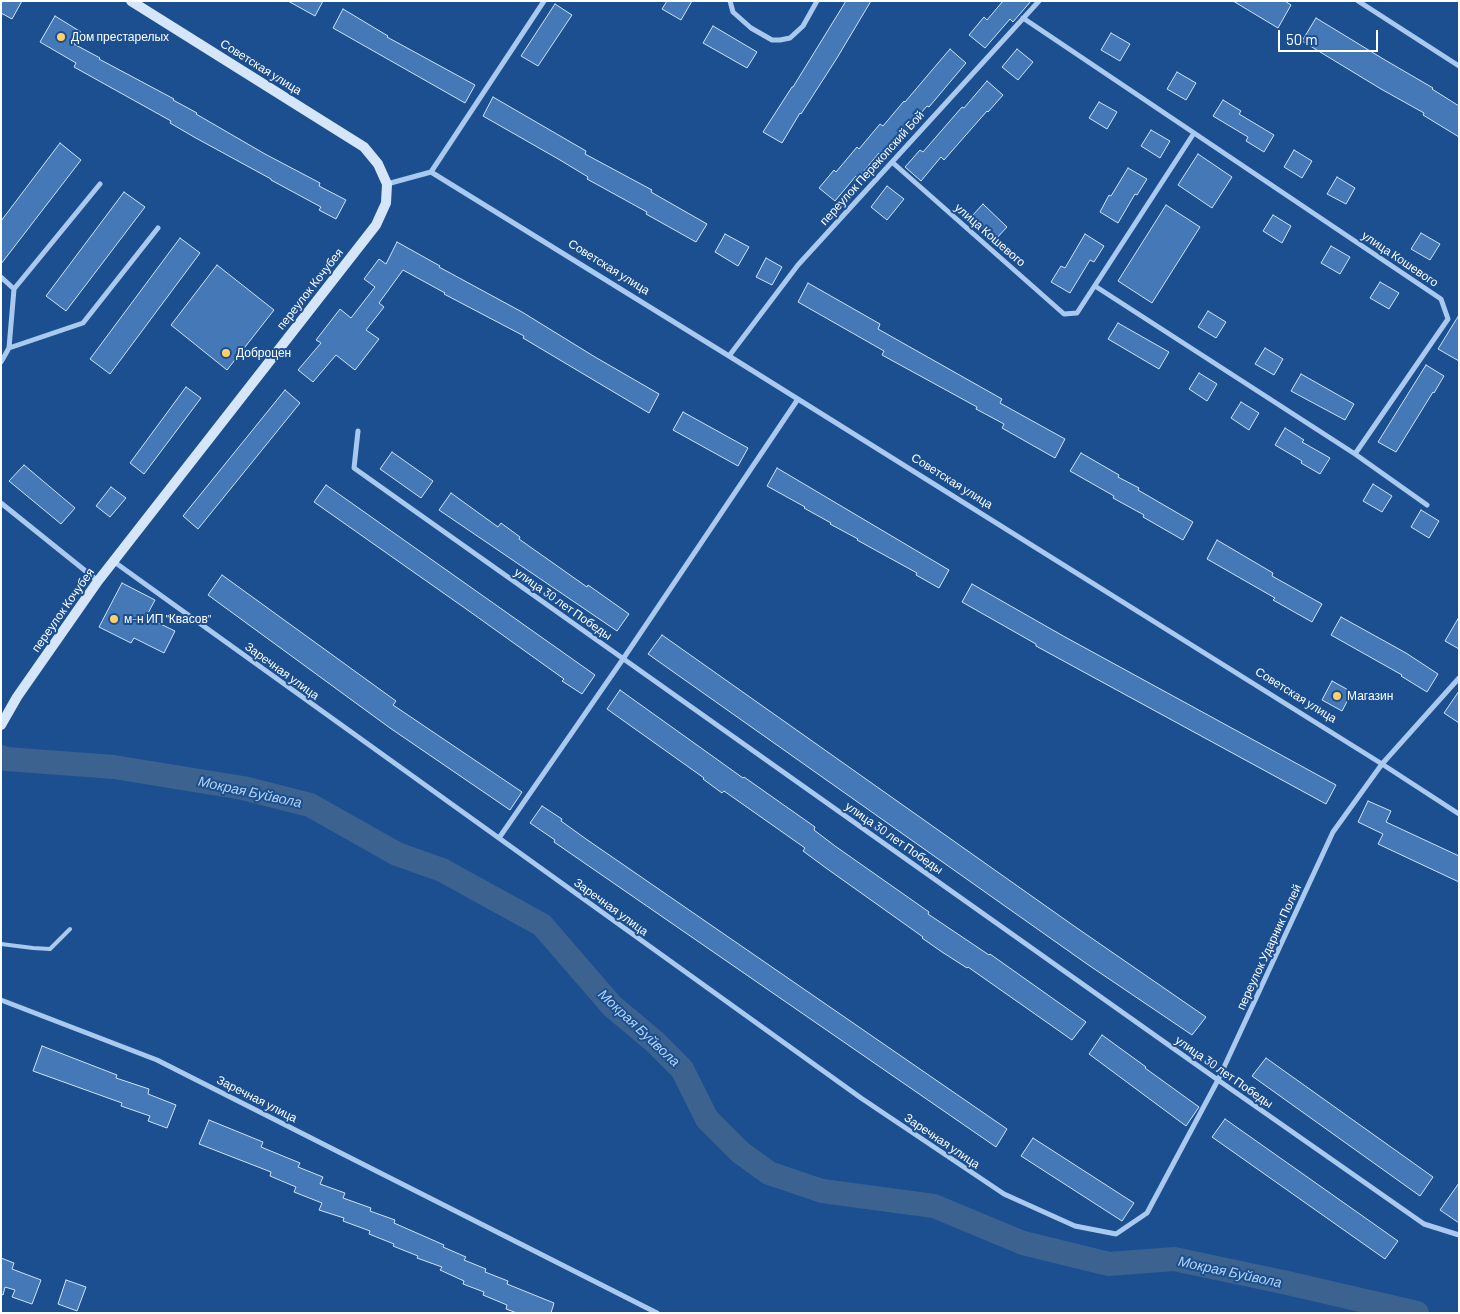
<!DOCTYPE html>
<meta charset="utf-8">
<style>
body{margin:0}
#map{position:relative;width:1460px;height:1314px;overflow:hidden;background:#1b4f8f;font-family:Barlow,sans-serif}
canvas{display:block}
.frame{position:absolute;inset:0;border:2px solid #fff;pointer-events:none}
.scale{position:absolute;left:1278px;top:30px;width:100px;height:22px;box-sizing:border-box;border:2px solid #fff;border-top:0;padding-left:6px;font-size:15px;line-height:18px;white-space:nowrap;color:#fff;-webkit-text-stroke:4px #1b4f8f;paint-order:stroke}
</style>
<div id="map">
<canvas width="1460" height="1314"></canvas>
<div class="frame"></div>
<div class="scale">50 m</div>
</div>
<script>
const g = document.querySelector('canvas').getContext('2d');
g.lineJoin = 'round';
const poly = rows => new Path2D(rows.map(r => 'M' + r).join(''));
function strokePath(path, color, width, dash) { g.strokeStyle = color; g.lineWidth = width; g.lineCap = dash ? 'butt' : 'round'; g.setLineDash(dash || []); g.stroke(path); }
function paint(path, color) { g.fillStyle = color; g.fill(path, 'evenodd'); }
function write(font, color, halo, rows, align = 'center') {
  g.font = font + ' Barlow,sans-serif'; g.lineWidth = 4; g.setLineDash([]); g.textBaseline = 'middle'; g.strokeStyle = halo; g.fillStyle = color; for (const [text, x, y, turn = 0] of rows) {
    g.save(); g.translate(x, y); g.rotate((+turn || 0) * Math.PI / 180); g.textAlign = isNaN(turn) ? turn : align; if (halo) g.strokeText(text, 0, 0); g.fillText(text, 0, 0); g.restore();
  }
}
strokePath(poly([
 [1,757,6,759,114,767,243,788,310,805,397,854,442,870,542,925,612,1006,655,1042,682,1069,707,1119,740,1152,769,1173,822,1191,934,1206,1023,1243,1109,1264,1174,1259,1283,1282,1417,1313]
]), '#3c6290', 24);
const building = poly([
 [1,1,22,1,12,19,1,13,1,1],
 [288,1,323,1,315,16,288,1],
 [667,1,692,1,681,20,662,9,667,1],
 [846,1,871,1,837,58,801,114,800,113,782,143,763,132,792,87,793,87,846,1],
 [1003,1,1031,1,1013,22,1010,19,985,48,969,35,984,17,987,20,1003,1],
 [1233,1,1285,1,1291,5,1278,28,1233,1],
 [555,4,572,15,538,66,521,56,555,4],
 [343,9,388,36,387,37,475,85,465,103,333,28,343,9],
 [55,16,81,32,74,44,100,58,99,59,174,99,173,100,197,113,196,114,265,154,320,183,319,186,346,200,336,219,319,210,321,207,271,180,271,179,194,137,170,123,171,121,74,67,76,63,40,42,55,16],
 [1316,18,1385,60,1433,88,1432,89,1459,106,1459,137,1423,115,1424,113,1381,89,1302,41,1316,18],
 [713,26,757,52,747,68,703,43,713,26],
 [1111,33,1130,44,1120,61,1101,50,1111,33],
 [950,49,966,63,929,107,927,106,905,132,902,130,881,155,879,153,858,178,856,176,835,201,819,188,834,170,836,172,857,147,859,149,880,124,883,126,904,101,905,102,950,49],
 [1017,49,1033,62,1018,80,1002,67,1017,49],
 [1177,72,1196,83,1186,100,1167,89,1177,72],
 [987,81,1003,95,988,112,987,111,944,160,941,157,921,181,905,167,920,150,923,152,962,107,964,108,987,81],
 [493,97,586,151,585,154,652,190,651,192,707,224,696,242,646,214,647,212,587,179,588,177,560,160,483,116,493,97],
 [1223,100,1241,111,1239,114,1274,135,1264,152,1246,141,1248,137,1213,116,1223,100],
 [1099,102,1117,112,1107,129,1089,118,1099,102],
 [1151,130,1170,141,1160,158,1141,146,1151,130],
 [60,143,81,160,1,264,1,221,60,143],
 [1294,150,1312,161,1302,178,1284,167,1294,150],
 [1198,154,1232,177,1212,208,1178,185,1198,154],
 [1128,168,1147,179,1137,195,1135,194,1118,223,1100,212,1109,195,1111,196,1128,168],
 [1337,177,1355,188,1346,204,1327,194,1337,177],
 [887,186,904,199,887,220,871,207,887,186],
 [124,192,145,207,66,311,46,296,124,192],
 [983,204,1007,227,995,240,971,217,983,204],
 [1166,205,1200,227,1152,303,1118,281,1166,205],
 [1273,215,1291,226,1282,243,1263,231,1273,215],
 [1421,233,1440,244,1430,260,1411,249,1421,233],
 [725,234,749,247,738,266,715,252,725,234],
 [1085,234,1104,246,1094,262,1090,260,1070,293,1051,282,1061,266,1065,268,1085,234],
 [180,238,200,253,110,374,90,359,180,238],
 [397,242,440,266,439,267,522,312,595,357,659,394,649,413,523,338,524,336,444,294,445,293,403,270,379,303,384,307,366,330,379,339,355,370,336,355,313,382,298,370,321,343,316,340,340,309,351,318,375,287,364,279,379,259,386,264,397,242],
 [1331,246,1350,257,1340,274,1321,263,1331,246],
 [766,258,782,267,772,285,756,277,766,258],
 [217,265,274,310,227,370,171,325,217,265],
 [1380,282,1399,293,1389,309,1370,298,1380,282],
 [808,283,880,324,878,329,1002,399,1000,403,1065,439,1055,458,1002,428,1004,424,976,409,977,407,882,355,884,351,798,302,808,283],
 [1208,311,1226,322,1216,338,1198,327,1208,311],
 [1459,315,1459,361,1438,349,1459,315],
 [1118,323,1169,352,1159,369,1108,339,1118,323],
 [1265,348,1283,359,1274,375,1255,364,1265,348],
 [1426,365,1444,376,1434,393,1433,392,1396,452,1378,442,1426,365],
 [1199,373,1217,384,1207,401,1189,389,1199,373],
 [1301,374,1354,404,1345,420,1291,391,1301,374],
 [186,387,201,398,144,474,130,463,186,387],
 [285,390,300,403,198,529,183,516,285,390],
 [1241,402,1259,413,1249,430,1231,418,1241,402],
 [683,412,748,448,738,466,673,430,683,412],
 [1285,428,1304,440,1302,442,1330,458,1320,474,1301,463,1302,461,1275,445,1285,428],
 [392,452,433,481,421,498,380,469,392,452],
 [1081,453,1119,475,1118,477,1139,488,1138,490,1193,522,1183,540,1143,517,1144,515,1113,498,1114,496,1070,471,1081,453],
 [24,465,75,508,61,524,9,481,24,465],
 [777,468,949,570,939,588,916,575,917,573,857,540,858,539,830,524,831,523,804,508,805,507,767,486,777,468],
 [1373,484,1392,496,1382,512,1363,501,1373,484],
 [326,485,595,675,582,694,562,681,564,679,469,611,314,502,326,485],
 [111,487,126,498,110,517,96,506,111,487],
 [451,493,498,527,501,523,520,537,519,539,587,587,588,585,629,614,617,631,439,510,451,493],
 [1421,510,1439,521,1429,538,1411,527,1421,510],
 [1217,540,1273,573,1272,576,1322,604,1312,622,1273,600,1275,598,1207,559,1217,540],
 [222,575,396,701,393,705,522,792,510,810,390,728,208,595,222,575],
 [122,583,155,600,146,617,175,631,164,653,134,638,131,643,99,627,122,583],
 [972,584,1065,637,1336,785,1326,804,1036,646,1036,644,962,602,972,584],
 [1341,617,1406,653,1438,674,1427,692,1401,676,1402,675,1331,635,1341,617],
 [1459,617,1459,649,1445,641,1459,617],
 [662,635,1074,926,1206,1017,1192,1035,1087,964,648,654,662,635],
 [1332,681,1352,692,1342,711,1322,700,1332,681],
 [620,690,743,778,744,777,815,827,814,830,835,846,929,912,928,914,989,955,990,954,1086,1022,1072,1040,968,967,967,968,942,952,922,938,923,937,826,868,803,851,805,848,724,791,722,793,703,779,704,778,607,709,620,690],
 [1459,691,1459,723,1444,713,1459,691],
 [1368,801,1391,811,1386,822,1459,856,1459,882,1378,844,1383,834,1358,822,1368,801],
 [542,806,562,819,561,821,586,839,1007,1129,996,1147,554,842,555,840,530,823,542,806],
 [1102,1035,1146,1067,1145,1068,1199,1107,1186,1126,1089,1054,1102,1035],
 [42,1046,117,1075,116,1078,149,1089,148,1094,176,1105,167,1128,148,1121,150,1116,121,1106,122,1103,33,1071,42,1046],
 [1266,1058,1433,1177,1420,1196,1252,1076,1266,1058],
 [1225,1119,1398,1241,1385,1259,1212,1137,1225,1119],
 [209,1120,263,1142,261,1147,300,1163,298,1167,323,1177,320,1184,345,1193,343,1198,371,1208,370,1211,395,1220,394,1223,444,1245,443,1247,466,1257,464,1260,486,1269,485,1272,508,1281,507,1284,554,1303,551,1313,517,1313,506,1309,507,1305,483,1295,484,1292,463,1284,464,1281,440,1270,442,1267,417,1258,418,1256,393,1246,394,1244,369,1234,370,1231,343,1221,344,1218,319,1210,322,1203,294,1192,296,1187,270,1176,271,1172,199,1144,209,1120],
 [1033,1138,1134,1203,1122,1221,1021,1156,1033,1138],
 [1459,1183,1459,1223,1440,1210,1459,1183],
 [1,1258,14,1263,12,1269,41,1280,32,1304,12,1297,15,1290,5,1287,3,1295,1,1294,1,1258],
 [66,1280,86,1287,77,1311,58,1304,66,1280]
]);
paint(building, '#4478b7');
strokePath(building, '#cfe3fa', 1);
strokePath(poly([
 [1,944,33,948,50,949,70,929]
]), '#a9c9ee', 4);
strokePath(poly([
 [730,1,733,12,751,28,772,40,780,40,790,38,803,26,817,1],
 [1358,1,1459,66],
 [1023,18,1441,299,1448,319,1355,454],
 [892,162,1064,314,1077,313,1194,133],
 [431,172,729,356,1382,764,1459,814],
 [387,184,431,172,544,1],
 [1,277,14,289],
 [1095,286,1355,454,1427,505],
 [9,348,14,289,100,184],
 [729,356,798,265,1039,1],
 [1,362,9,348,83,323,158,228],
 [358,431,354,468,1218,1080,1424,1224,1459,1235],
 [1,503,98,581],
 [113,561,861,1098,1004,1194,1075,1226,1116,1234,1147,1213,1218,1080,1333,832,1382,764,1459,678],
 [499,838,623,659,798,399],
 [1,1000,157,1060,657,1313]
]), '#a9c9ee', 5);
strokePath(poly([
 [1,725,17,697,98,581,376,225,386,203,387,184,378,164,364,147,131,1]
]), '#d6e6fa', 10);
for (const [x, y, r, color] of [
 [61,37,5,"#ffd166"],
 [226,353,5,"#ffd166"],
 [114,619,5,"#ffd166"],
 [1337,696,5,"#ffd166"]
]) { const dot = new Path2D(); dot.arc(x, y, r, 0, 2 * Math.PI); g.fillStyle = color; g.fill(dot); strokePath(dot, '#1b4f8f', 2); }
write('12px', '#fff', '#1b4f8f', [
 ["Дом престарелых",71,37],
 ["Доброцен",236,353],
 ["м-н ИП \"Квасов\"",124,619],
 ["Магазин",1347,696]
], 'left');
write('12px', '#fff', '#1b4f8f', [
 ["Советская улица",261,67,32],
 ["переулок Перекопский Бой",872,168,-48],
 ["улица Кошевого",990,235,41],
 ["улица Кошевого",1400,259,34],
 ["Советская улица",609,267,32],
 ["переулок Кочубея",310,289,-52],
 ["Советская улица",952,481,32],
 ["улица 30 лет Победы",563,604,35],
 ["переулок Кочубея",63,610,-55],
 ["Заречная улица",282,671,36],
 ["Советская улица",1296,695,32],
 ["улица 30 лет Победы",894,838,35],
 ["Заречная улица",611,907,36],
 ["переулок Ударник Полей",1269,947,-65],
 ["улица 30 лет Победы",1224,1072,35],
 ["Заречная улица",257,1099,27],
 ["Заречная улица",942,1141,34]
]);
write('italic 14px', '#b5d3f5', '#1b4f8f', [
 ["Мокрая Буйвола",250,792,12],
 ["Мокрая Буйвола",639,1028,43],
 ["Мокрая Буйвола",1230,1272,12]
]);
</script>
